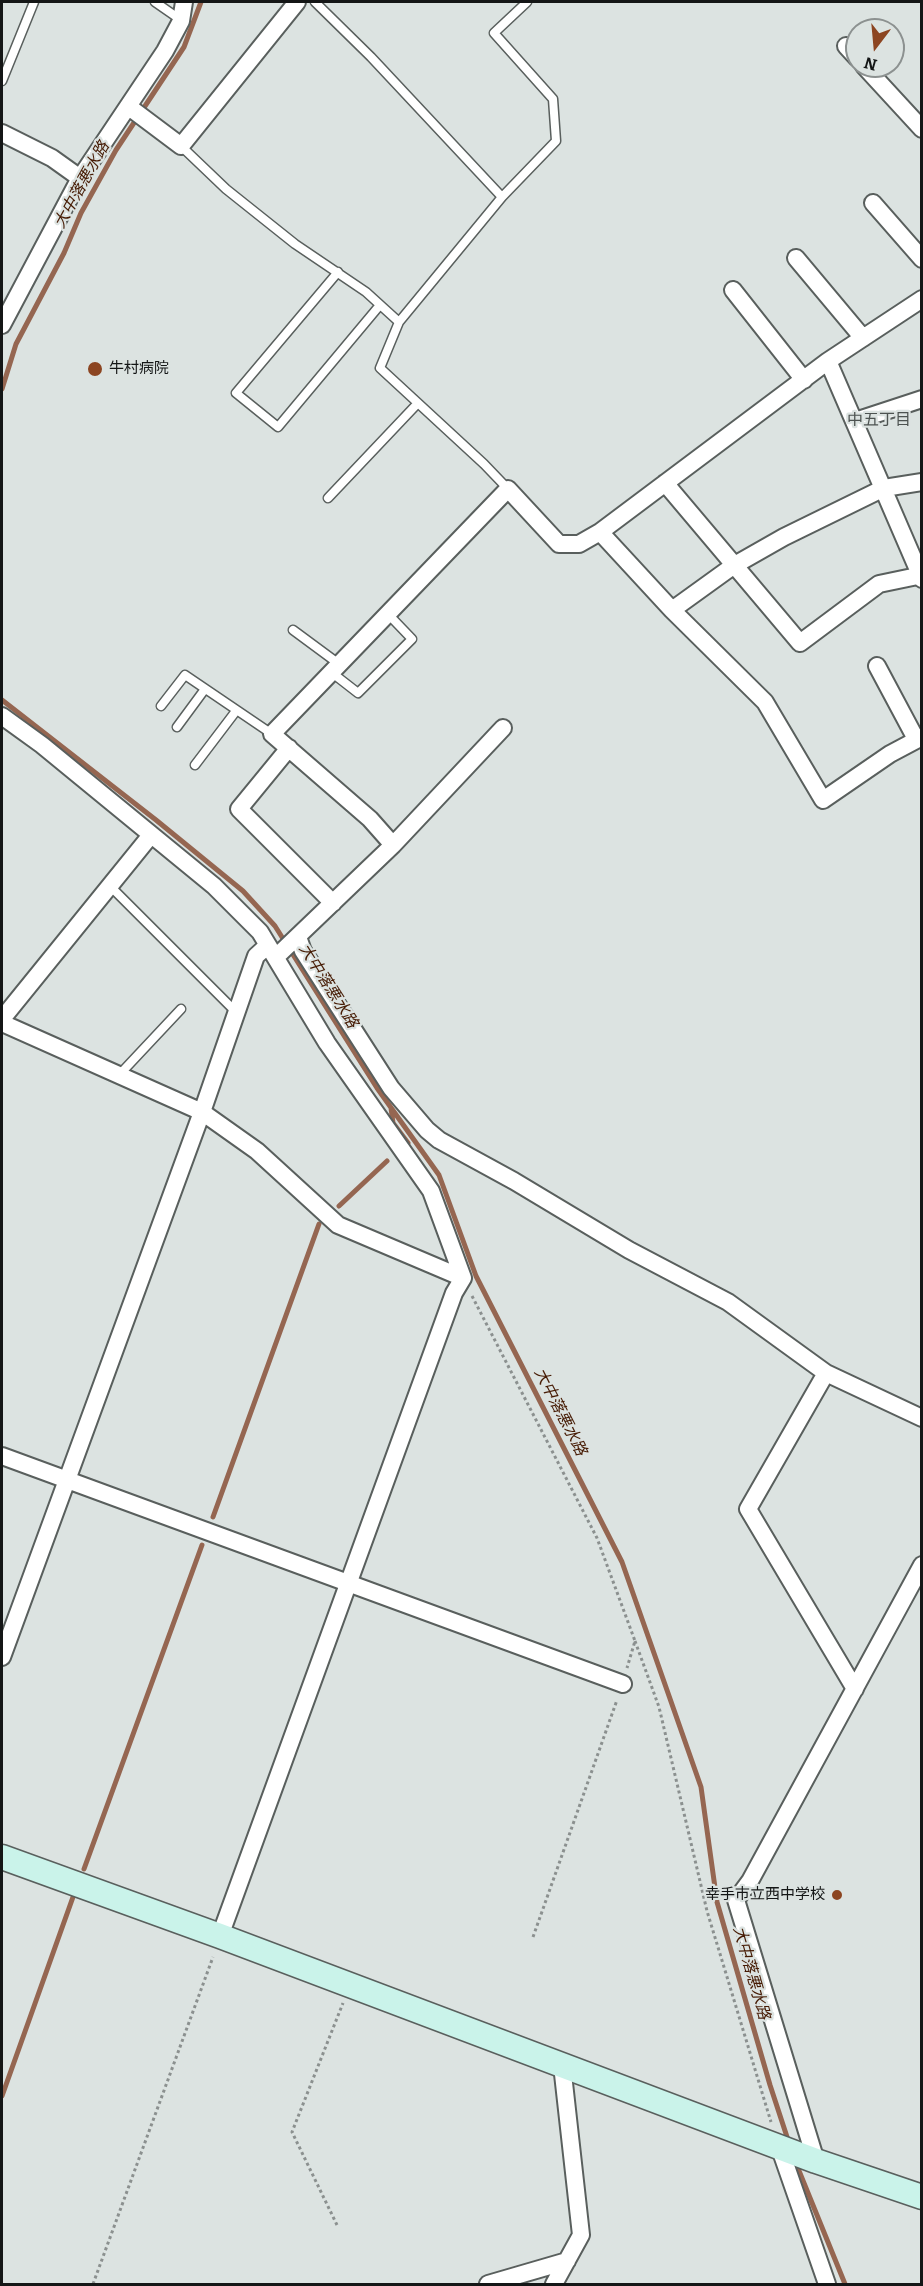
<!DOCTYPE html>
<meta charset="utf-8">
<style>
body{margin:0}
#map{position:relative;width:923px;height:2286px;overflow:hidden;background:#dce3e1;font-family:Bitter,serif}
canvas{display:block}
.frame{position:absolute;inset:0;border:3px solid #141616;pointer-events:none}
.north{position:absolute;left:845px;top:18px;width:60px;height:60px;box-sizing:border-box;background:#dce3e1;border:2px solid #8c9190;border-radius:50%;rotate:196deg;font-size:16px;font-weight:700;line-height:24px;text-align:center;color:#141616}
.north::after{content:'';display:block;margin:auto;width:21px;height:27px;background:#8c4521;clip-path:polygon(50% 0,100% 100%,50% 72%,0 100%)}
</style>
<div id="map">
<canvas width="923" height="2286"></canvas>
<div class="frame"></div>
<div class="north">N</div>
</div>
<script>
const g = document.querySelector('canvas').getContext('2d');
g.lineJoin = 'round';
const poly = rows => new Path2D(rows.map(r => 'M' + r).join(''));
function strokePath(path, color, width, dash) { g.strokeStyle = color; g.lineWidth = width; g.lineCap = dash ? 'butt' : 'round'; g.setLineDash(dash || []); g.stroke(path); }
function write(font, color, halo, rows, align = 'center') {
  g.font = font + ' Bitter,"Noto Sans JP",serif'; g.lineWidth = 4.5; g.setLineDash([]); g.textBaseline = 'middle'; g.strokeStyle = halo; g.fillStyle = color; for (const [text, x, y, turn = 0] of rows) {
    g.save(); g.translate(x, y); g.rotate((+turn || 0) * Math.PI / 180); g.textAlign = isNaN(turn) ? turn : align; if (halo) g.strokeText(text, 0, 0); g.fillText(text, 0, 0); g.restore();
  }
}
strokePath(poly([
 [2,389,16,344,64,253,81,213,116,150,184,47,201,2],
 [2,700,156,820,243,891,275,926,377,1088,439,1175,476,1276,622,1562,701,1787,717,1902,770,2085,789,2143],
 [391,1108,393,1123,408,1143],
 [339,1206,387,1161],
 [213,1517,319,1224],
 [84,1869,202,1545],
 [2,2096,73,1897],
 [795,2161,845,2284]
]), '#956651', 5);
const lane = poly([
 [155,2,181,20],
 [315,2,371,57,502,197,399,322,380,368,484,464,508,489],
 [2,81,34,2],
 [181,146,226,189,295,244,366,292,399,322],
 [502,197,556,141,553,99,494,33,527,2],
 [338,272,236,393,278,427,380,305],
 [328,498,418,403],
 [293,630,339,664],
 [331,672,358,693,412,639,388,614],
 [161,706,185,675,272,734],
 [177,727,205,689],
 [195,765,236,711],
 [110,886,237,1013],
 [120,1074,181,1009]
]);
const street = poly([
 [846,46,857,58],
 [864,66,922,129],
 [129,107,181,146,297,2],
 [2,133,52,158,80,178,165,51,181,21,184,2],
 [873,203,922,259],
 [796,258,863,338],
 [733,290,804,380],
 [2,325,80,178],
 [828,361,922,579],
 [855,421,922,399],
 [665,483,800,643,879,584,922,575],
 [600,532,672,610,765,702,823,800,890,754,922,737],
 [672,610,733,566,784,537,884,488,922,482],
 [877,666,916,739],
 [2,716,42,745,214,886,260,932,327,1043,431,1191,463,1278],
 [289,748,239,809,333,903],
 [393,845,503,728],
 [298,937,303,951,391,1088,427,1130,439,1140,514,1181,629,1250,728,1302,826,1373,922,1418],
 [276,957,393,845,370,819,272,734,508,489,559,544,579,544,600,532,828,361,922,299],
 [2,1019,151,835],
 [2,1023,202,1112,257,1151,338,1225,463,1278,454,1293,220,1936],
 [826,1373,748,1509,855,1689],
 [2,1456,623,1684],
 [2,1657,202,1112,256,956,268,945],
 [779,2146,827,2284],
 [816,2161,736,1900,750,1881,922,1565],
 [488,2284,567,2261],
 [554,2284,581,2235,562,2065]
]);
const secondary = poly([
 [2,1857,220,1936,816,2161,922,2197]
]);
strokePath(lane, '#595f5d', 11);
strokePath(street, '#595f5d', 20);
strokePath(secondary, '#595f5d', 27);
strokePath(poly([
 [472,1296,597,1538,635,1641,627,1668],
 [635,1641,659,1707,707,1911,771,2122],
 [533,1937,617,1700],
 [337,2225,292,2132,343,2003],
 [93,2284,213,1957]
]), '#8b908f', 3, [3, 3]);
strokePath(lane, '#fff', 8);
strokePath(street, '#fff', 16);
strokePath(secondary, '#caf3ea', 24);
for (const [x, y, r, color] of [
 [95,369,8,"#8c4521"],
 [837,1895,6,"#8c4521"]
]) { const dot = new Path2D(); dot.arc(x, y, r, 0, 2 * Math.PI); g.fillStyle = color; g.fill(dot); strokePath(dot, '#dce3e1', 2); }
write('15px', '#141616', '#dce3e1', [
 ["牛村病院",109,369],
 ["幸手市立西中学校",825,1895,"right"]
], 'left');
write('italic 16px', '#461b04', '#dce3e1', [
 ["大中落悪水路",82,185,-61],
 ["大中落悪水路",328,986,58],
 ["大中落悪水路",560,1412,63],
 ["大中落悪水路",751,1973,74]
]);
write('16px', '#4d5351', '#dce3e1', [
 ["中五丁目",879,421]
]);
</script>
